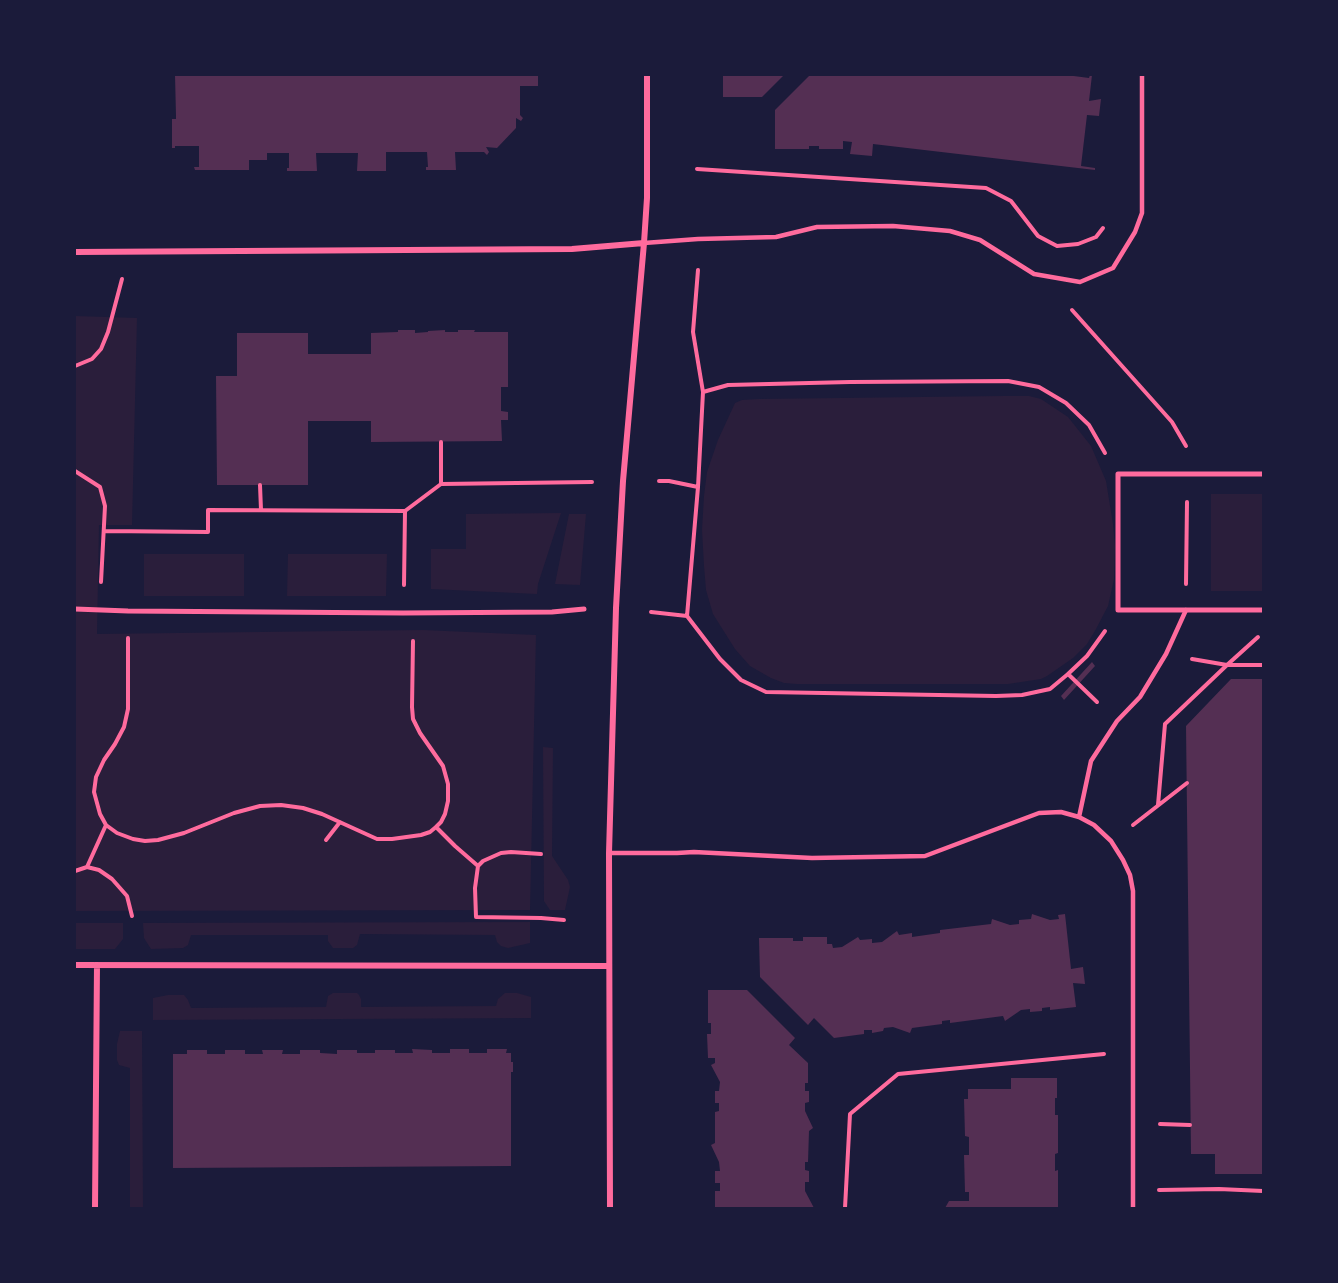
<!DOCTYPE html>
<style>
body{margin:0}
#map{position:relative;width:1338px;height:1283px;overflow:hidden;background:#1b1b3a;font-family:"Alegreya Sans",sans-serif}
canvas{display:block}
.frame{position:absolute;inset:0;border:76px solid #1b1b3a;pointer-events:none}
</style>
<div id="map">
<canvas width="1338" height="1283"></canvas>
<div class="frame"></div>
</div>
<script>
const g = document.querySelector('canvas').getContext('2d');
g.lineJoin = 'round';
function paint(path, color) { g.fillStyle = color; g.fill(path, 'evenodd'); }
const poly = rows => new Path2D(rows.map(r => 'M' + r).join(''));
function strokePath(path, color, width, dash) { g.strokeStyle = color; g.lineWidth = width; g.lineCap = dash ? 'butt' : 'round'; g.setLineDash(dash || []); g.stroke(path); }
paint(poly([
 [75,316,137,318,132,525,99,525,97,634,423,630,536,635,530,910,75,911],
 [1003,396,1029,396,1041,399,1068,417,1091,446,1106,481,1113,524,1115,546,1114,579,1108,606,1096,629,1087,644,1073,658,1047,676,1041,679,1008,684,797,684,784,683,771,678,750,666,735,649,713,614,706,590,704,566,702,530,704,496,707,472,718,440,735,403,742,400,759,399],
 [1211,494,1263,494,1263,591,1211,591],
 [561,513,538,584,537,594,431,589,431,549,466,549,466,514],
 [569,514,586,514,580,585,555,584],
 [144,554,244,554,244,596,144,596],
 [288,554,387,554,386,596,287,596],
 [543,747,553,748,552,856,568,880,570,887,565,910,550,910,544,901],
 [530,922,530,943,508,948,501,946,497,942,495,935,360,934,357,945,353,948,333,948,328,941,328,935,191,935,188,945,183,948,151,949,144,938,143,923],
 [75,923,123,923,123,939,115,949,75,949],
 [333,993,357,993,359,995,361,999,361,1007,496,1006,498,999,505,993,517,993,531,997,531,1018,153,1020,153,998,168,995,184,995,188,1000,191,1008,326,1007,328,996],
 [120,1031,142,1031,143,1208,130,1208,130,1068,119,1065,117,1060,117,1044]
]), '#2a1e3b');
paint(poly([
 [175,75,538,75,538,86,520,86,520,115,523,118,521,121,516,118,516,128,497,148,486,147,489,152,487,155,484,152,455,152,456,170,426,170,426,167,428,167,427,152,386,152,386,171,357,171,358,153,316,153,317,171,287,171,287,168,289,168,289,153,267,153,267,160,249,160,249,170,195,170,194,167,199,167,199,146,175,146,175,148,172,148,172,119,176,119,176,116],
 [723,75,784,75,762,97,723,97],
 [810,75,1066,75,1089,78,1090,75,1092,75,1089,101,1101,99,1099,116,1087,115,1081,166,1095,168,1095,170,873,144,872,156,850,154,852,142,843,141,843,149,819,149,819,146,809,146,809,149,775,149,775,110],
 [398,330,415,330,415,333,428,332,428,331,445,330,445,332,458,332,458,330,475,330,474,332,508,332,508,387,501,387,501,411,508,412,508,420,501,420,502,441,371,442,371,421,308,421,308,485,217,485,216,376,237,376,237,333,308,333,308,354,371,354,371,333,398,332],
 [1092,662,1095,666,1064,700,1061,696],
 [1231,679,1263,679,1263,1174,1215,1174,1215,1154,1191,1154,1186,726],
 [1032,914,1050,920,1059,919,1058,915,1065,914,1071,969,1083,967,1085,984,1073,983,1076,1007,1050,1010,1050,1007,1042,1008,1042,1011,1030,1012,1030,1009,1021,1010,1005,1021,1003,1016,950,1023,950,1020,942,1021,942,1024,912,1028,910,1033,893,1027,884,1028,883,1031,872,1033,872,1030,864,1030,864,1034,834,1038,814,1018,808,1025,760,977,759,938,793,938,793,941,803,941,803,937,827,937,827,944,832,944,833,948,842,947,858,937,860,940,872,939,872,943,882,942,897,931,899,935,912,933,912,937,940,933,940,930,991,924,992,919,1010,925,1019,924,1019,920,1031,919],
 [708,990,747,990,795,1038,789,1045,808,1063,808,1083,805,1083,805,1091,809,1091,809,1102,805,1103,805,1111,813,1128,809,1131,808,1162,805,1162,805,1170,809,1171,809,1182,805,1182,805,1191,814,1208,715,1208,715,1191,720,1191,720,1183,715,1183,715,1171,720,1171,719,1162,711,1145,715,1143,715,1112,719,1111,719,1103,715,1103,715,1091,719,1091,720,1082,711,1065,715,1063,715,1058,708,1058,707,1034,711,1034,711,1023,708,1023],
 [412,1049,432,1050,432,1053,450,1053,450,1049,469,1049,469,1053,487,1053,487,1049,507,1049,506,1053,511,1053,511,1062,513,1062,513,1072,511,1072,511,1166,173,1168,173,1054,187,1054,187,1050,207,1050,207,1054,225,1054,225,1050,245,1050,245,1054,263,1054,262,1050,283,1050,282,1054,300,1054,300,1050,320,1050,320,1053,337,1054,337,1050,357,1050,357,1053,375,1053,375,1050,395,1050,395,1053,413,1053],
 [1011,1078,1057,1078,1057,1098,1055,1098,1055,1115,1058,1115,1058,1153,1055,1154,1055,1171,1058,1170,1058,1208,945,1208,949,1201,969,1201,969,1192,965,1192,964,1155,969,1155,969,1137,965,1136,964,1099,968,1099,968,1089,1011,1089]
]), '#542f53');
strokePath(poly([
 [697,169,986,188,1011,201,1038,236,1057,246,1078,244,1096,237,1103,228],
 [1072,310,1172,422,1186,446],
 [75,366,92,359,101,349,108,332,122,279],
 [703,392,728,385,850,382,1008,381,1039,387,1066,403,1089,425,1105,453],
 [441,442,441,484],
 [75,471,100,487,105,506,101,582],
 [659,481,669,481,698,487],
 [260,485,261,510],
 [104,531,208,532,208,510,405,511,441,484,592,482],
 [1186,584,1187,502],
 [404,585,405,511],
 [651,612,687,616,720,659,741,680,766,692,996,696,1022,695,1050,689,1068,674,1087,656,1105,631],
 [687,616,698,487,703,392,693,332,698,270],
 [413,641,412,707,413,719,420,733,443,766,448,784,448,801,445,814,441,822,436,827,455,846,478,866,475,888,476,917,541,918,564,920],
 [1192,659,1227,665,1263,665],
 [1068,674,1097,702],
 [1158,805,1165,724,1227,665,1258,637],
 [106,825,100,814,94,792,96,777,104,760,115,744,124,727,128,709,128,638],
 [1133,825,1187,783],
 [326,840,340,822],
 [478,866,483,861,501,853,511,852,541,854],
 [87,867,99,870,112,879,127,896,132,916],
 [75,871,87,867,106,825,117,833,133,839,145,841,158,840,184,833,234,813,260,806,281,805,303,808,322,814,377,839,392,839,421,835,430,832,436,827],
 [1160,1124,1190,1125],
 [1159,1190,1219,1189,1263,1191],
 [845,1208,850,1114,898,1074,1104,1054]
]), '#ff6b9d', 4);
strokePath(poly([
 [644,243,698,239,776,237,817,227,893,226,950,231,980,240,1034,274,1080,282,1113,268,1135,232,1142,213,1142,75],
 [1079,817,1091,761,1117,721,1140,697,1166,654,1186,610],
 [609,853,677,853,694,852,812,858,925,856,1039,813,1061,812,1079,817,1094,825,1111,841,1123,860,1130,875,1133,891,1133,1208]
]), '#ff6b9d', 4.5);
strokePath(poly([
 [1263,474,1118,474,1118,610,1263,610],
 [75,609,128,611,403,613,552,612,584,609]
]), '#ff6b9d', 5);
strokePath(poly([
 [75,252,572,249,644,243],
 [75,965,609,966],
 [95,1208,97,965],
 [610,1208,609,853,616,608,623,481,644,243,647,198,647,75]
]), '#ff6b9d', 6);
</script>
